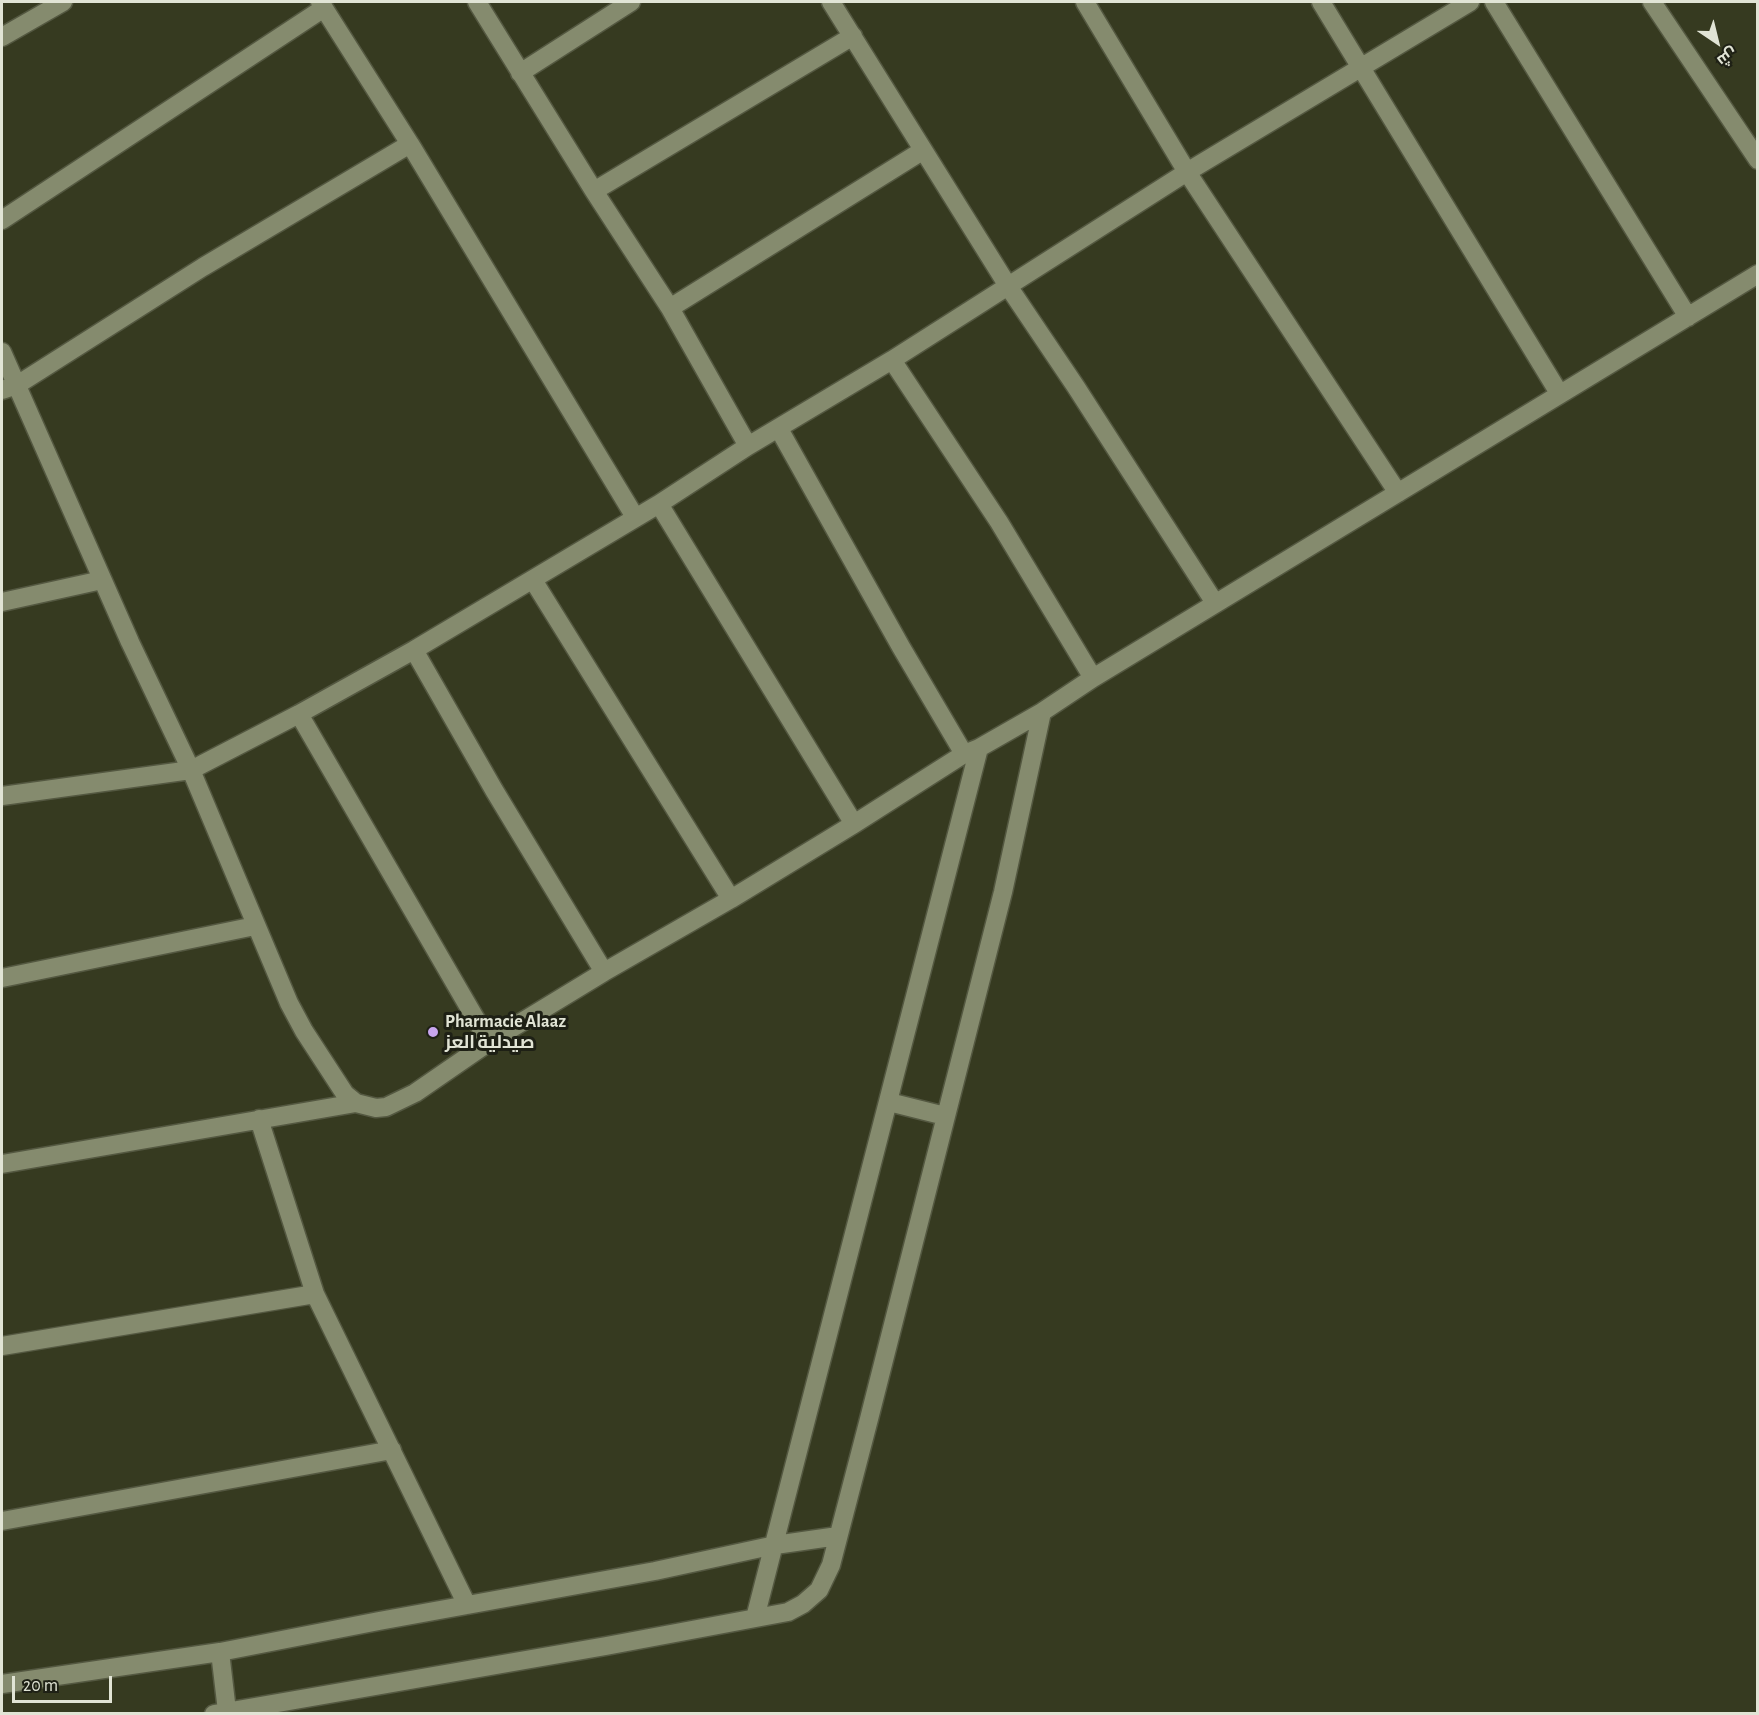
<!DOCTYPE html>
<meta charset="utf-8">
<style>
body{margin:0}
#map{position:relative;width:1759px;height:1715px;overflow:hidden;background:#363a20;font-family:"Alegreya Sans",Cairo,sans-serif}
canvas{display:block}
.frame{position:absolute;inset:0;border:3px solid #e1e4d5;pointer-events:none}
.north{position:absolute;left:1687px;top:12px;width:60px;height:60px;-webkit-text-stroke:4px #1e2015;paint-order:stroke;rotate:145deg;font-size:16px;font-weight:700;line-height:24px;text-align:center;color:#e1e4d5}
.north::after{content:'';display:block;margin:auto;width:21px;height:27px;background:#e1e4d5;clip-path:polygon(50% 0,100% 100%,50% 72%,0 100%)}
.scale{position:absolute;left:12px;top:1676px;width:100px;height:27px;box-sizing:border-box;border:3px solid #e1e4d5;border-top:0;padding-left:8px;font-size:18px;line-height:21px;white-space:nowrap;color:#e1e4d5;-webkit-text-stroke:4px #1e2015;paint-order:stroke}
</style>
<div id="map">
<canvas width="1759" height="1715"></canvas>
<div class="frame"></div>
<div class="north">ش</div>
<div class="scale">20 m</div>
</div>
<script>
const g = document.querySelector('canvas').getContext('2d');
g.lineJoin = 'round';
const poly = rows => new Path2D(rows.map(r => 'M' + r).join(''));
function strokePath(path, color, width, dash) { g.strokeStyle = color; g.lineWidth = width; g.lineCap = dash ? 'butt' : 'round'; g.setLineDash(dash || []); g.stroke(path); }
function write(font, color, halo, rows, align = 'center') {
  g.font = font + ' "Alegreya Sans",Cairo,sans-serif'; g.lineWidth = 6; g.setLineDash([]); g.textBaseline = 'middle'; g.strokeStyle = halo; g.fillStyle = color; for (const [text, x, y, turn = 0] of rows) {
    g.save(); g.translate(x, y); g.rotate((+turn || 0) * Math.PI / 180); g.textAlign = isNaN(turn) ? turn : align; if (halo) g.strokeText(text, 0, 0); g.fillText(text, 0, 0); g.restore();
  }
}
const minor = poly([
 [320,2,410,144,635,517],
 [477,2,594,191,670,308,748,446],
 [831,2,1008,286,1076,387,1215,603],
 [1085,2,1187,172,1398,493],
 [1321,2,1559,393],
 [1494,2,1688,317],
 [1652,2,1758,160],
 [2,37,63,2],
 [520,73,631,2],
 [594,191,853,36],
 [2,220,324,8],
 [670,308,922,151],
 [2,352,130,642,191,770,289,1003,304,1031,345,1094,356,1103,376,1108,386,1107,415,1093,489,1042,604,972,731,899,854,824,964,754,979,748,1042,712,1093,678,1758,274],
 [892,360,999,522,1093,678],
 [2,390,17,385,203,267,410,144],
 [779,429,901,647,964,754],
 [659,504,854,824],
 [533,580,731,899],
 [2,602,102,580],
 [414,650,494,790,604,972],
 [299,714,489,1042],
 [2,796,191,770,299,714,414,650,659,504,748,446,892,360,1187,172,1470,2],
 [2,978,255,926],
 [889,1102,945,1116],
 [259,1119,315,1294,467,1605],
 [2,1164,356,1103],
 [2,1346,315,1294],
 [2,1521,392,1450],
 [755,1618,979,748],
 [220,1652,227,1711],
 [2,1684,220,1652,379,1621,655,1571,775,1545,838,1536],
 [214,1714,606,1646,788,1612,803,1604,819,1590,831,1565,869,1419,1003,892,1042,712]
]);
strokePath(minor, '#545841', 21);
strokePath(minor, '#858b6e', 18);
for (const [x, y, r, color] of [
 [433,1032,6,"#c8a5ee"]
]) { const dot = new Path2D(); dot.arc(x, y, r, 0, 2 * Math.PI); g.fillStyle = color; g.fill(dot); strokePath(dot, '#1e2015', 2); }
write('bold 18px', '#e1e4d5', '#1e2015', [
 ["Pharmacie Alaaz",445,1022],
 ["صيدلية العز",445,1043]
], 'left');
</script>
